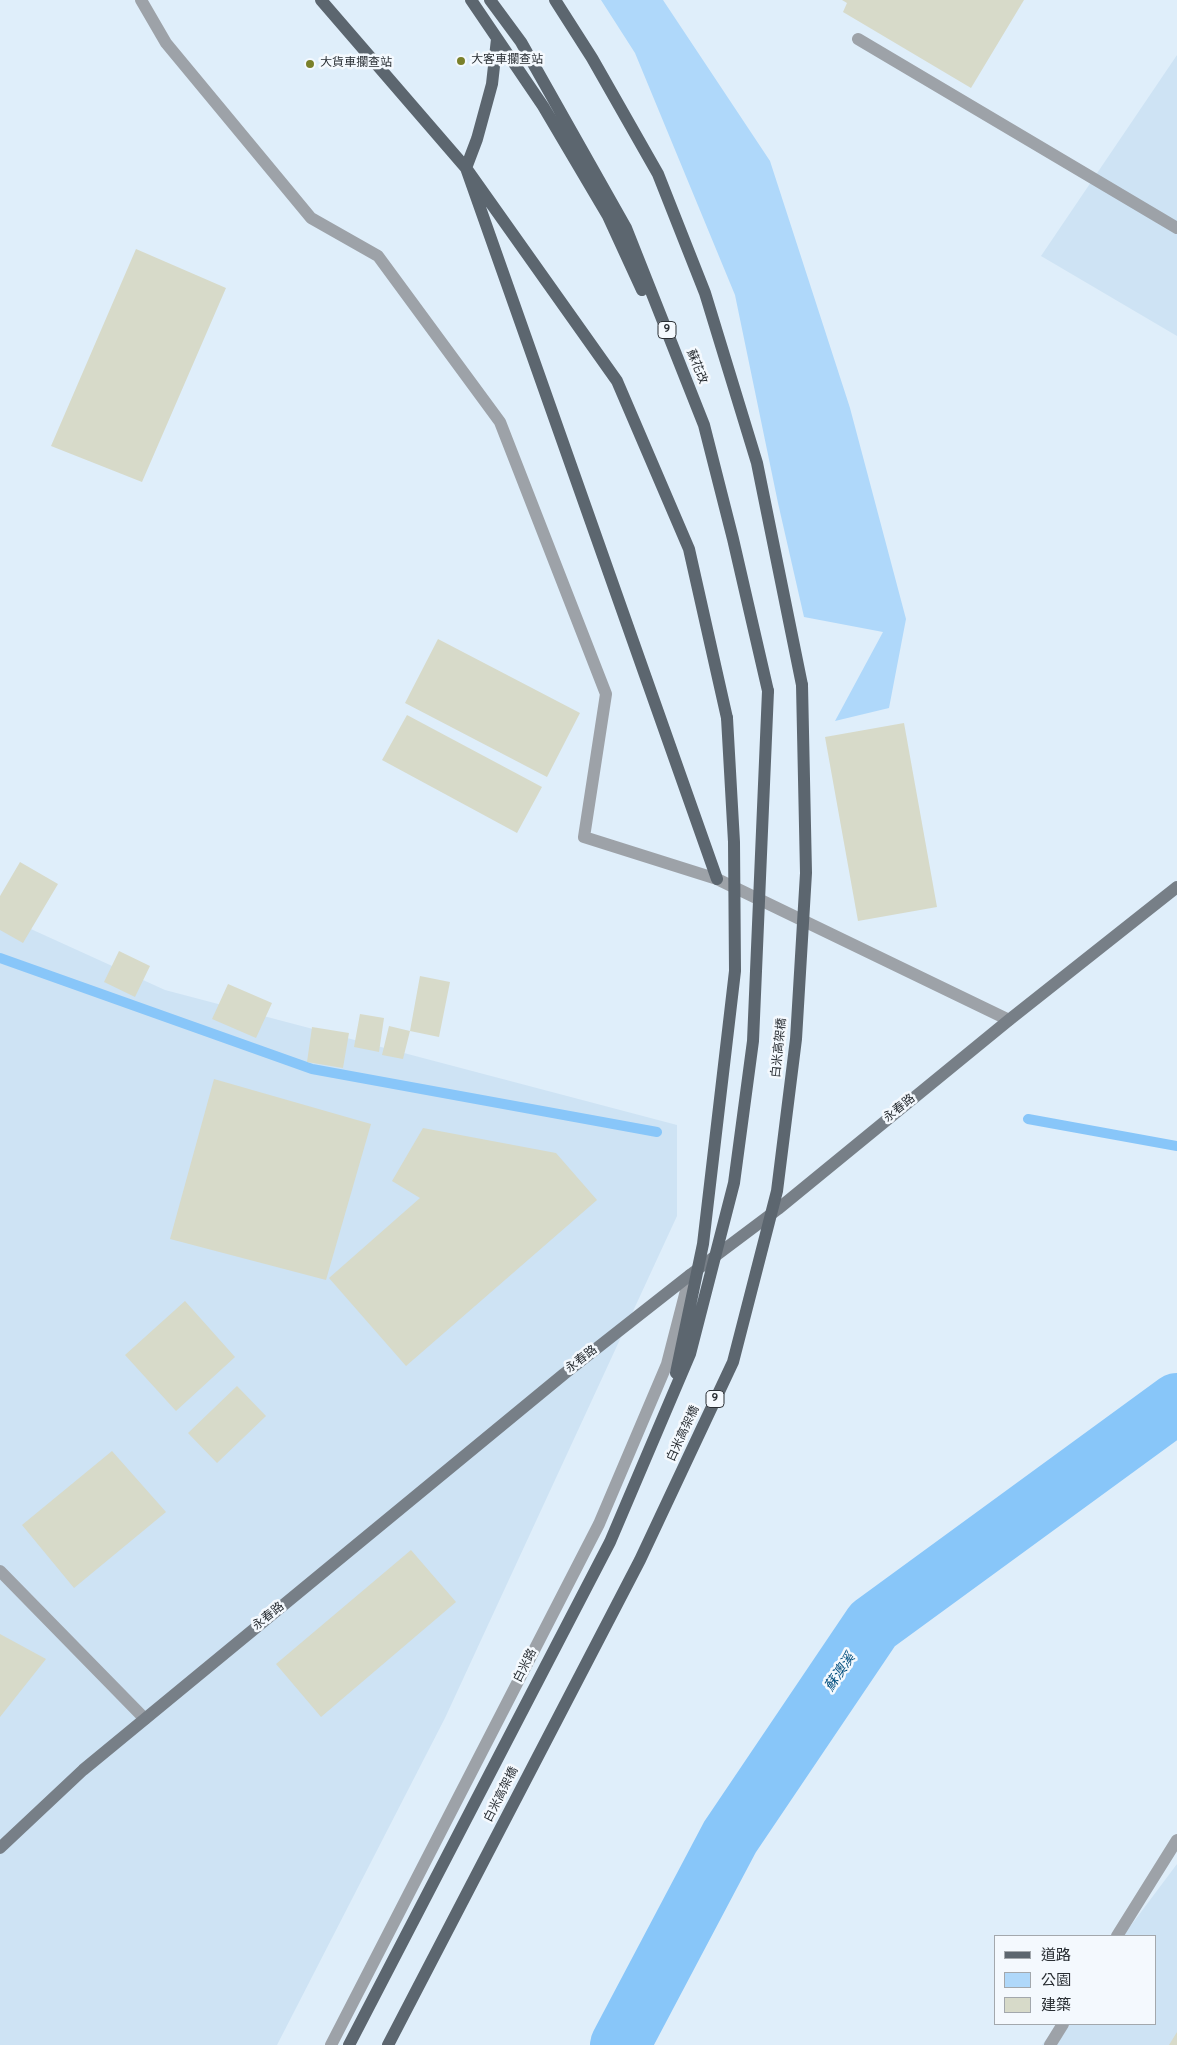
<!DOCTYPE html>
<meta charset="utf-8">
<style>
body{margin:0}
#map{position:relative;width:1177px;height:2045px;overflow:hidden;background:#dfeefa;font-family:Overpass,"Noto Sans TC",sans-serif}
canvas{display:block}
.legend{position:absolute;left:994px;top:1935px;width:162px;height:90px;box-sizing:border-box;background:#f4f9fe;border:1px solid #a3a8ad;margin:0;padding:6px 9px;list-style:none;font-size:15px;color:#292e33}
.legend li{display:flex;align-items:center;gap:10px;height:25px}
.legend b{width:25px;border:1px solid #a3a8ad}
</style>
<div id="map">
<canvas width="1177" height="2045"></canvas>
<ul class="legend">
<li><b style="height:6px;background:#5c666f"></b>道路</li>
<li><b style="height:14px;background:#afd8fa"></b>公園</li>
<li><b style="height:14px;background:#d7dac9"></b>建築</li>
</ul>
</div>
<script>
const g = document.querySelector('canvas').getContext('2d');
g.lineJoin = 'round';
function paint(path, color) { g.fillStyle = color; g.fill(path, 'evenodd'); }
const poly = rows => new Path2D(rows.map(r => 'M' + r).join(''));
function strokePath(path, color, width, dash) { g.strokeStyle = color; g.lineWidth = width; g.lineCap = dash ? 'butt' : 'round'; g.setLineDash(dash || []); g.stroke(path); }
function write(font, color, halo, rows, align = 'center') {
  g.font = font + ' Overpass,"Noto Sans TC",sans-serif'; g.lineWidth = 5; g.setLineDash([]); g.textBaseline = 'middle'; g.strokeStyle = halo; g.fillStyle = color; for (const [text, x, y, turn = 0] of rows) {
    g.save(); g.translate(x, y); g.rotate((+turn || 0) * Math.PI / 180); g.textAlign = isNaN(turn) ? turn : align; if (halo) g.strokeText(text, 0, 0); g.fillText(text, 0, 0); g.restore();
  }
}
paint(poly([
 [1177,55,1177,336,1041,256],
 [0,915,165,990,677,1125,677,1216,445,1718,277,2045,0,2045],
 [1177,1864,1177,2045,1042,2045,1058,2024,1156,2024,1156,1936,1123,1936]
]), '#cee3f4');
paint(poly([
 [601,0,663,0,770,161,850,408,906,619,889,708,835,721,883,632,804,617,778,503,735,295,635,53]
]), '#afd8fa');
strokePath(poly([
 [0,958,312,1069,657,1132],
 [1028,1119,1177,1146]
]), '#88c6f9', 10);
strokePath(poly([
 [620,2045,730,1837,873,1625,1177,1403]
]), '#88c6f9', 60);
paint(poly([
 [842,0,1024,0,971,88,843,12,847,3],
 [136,249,226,288,142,482,51,446],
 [438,639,580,713,547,777,405,703],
 [407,715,542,787,517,833,382,760],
 [904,723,937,907,858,921,825,737],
 [20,862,58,884,23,943,0,930,0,896],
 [119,951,150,966,135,997,104,982],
 [420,976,450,982,439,1037,410,1031],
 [228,984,272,1003,256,1038,212,1019],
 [360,1014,384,1018,379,1052,354,1047],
 [389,1026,410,1031,403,1059,382,1055],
 [312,1027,349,1033,343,1068,307,1062],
 [214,1079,371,1124,326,1280,170,1239],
 [423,1128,556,1153,597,1200,406,1366,329,1278,420,1198,392,1181],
 [185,1301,235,1357,176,1411,125,1355],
 [237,1386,266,1416,217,1463,188,1433],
 [112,1451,166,1512,74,1588,22,1525],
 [411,1550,456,1602,321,1717,276,1664],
 [0,1634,46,1659,0,1717],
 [1177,2032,1177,2045,1169,2045]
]), '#d7dac9');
strokePath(poly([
 [141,0,166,43,311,218,378,256,500,422,606,694,584,837,717,879,1009,1020],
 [858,39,1177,228],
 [1117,1936,1177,1840],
 [1050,2045,1063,2024]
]), '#9da2a8', 12);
strokePath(poly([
 [0,1571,145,1719],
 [331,2045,599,1524,667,1364,690,1275]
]), '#9da2a8', 12);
strokePath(poly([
 [0,1848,83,1770,564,1374,690,1275,778,1209,1009,1020,1177,887]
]), '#777f87', 12);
strokePath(poly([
 [321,0,466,168,617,381,689,549,727,718],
 [471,0,543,106,608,216,642,290],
 [490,0,521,42,626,228,704,425,733,539,768,691],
 [555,0,592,58,658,174,705,293,757,463,802,685],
 [497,39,492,84,477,139,466,168,717,879]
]), '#5c666f', 12);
strokePath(poly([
 [676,1373,703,1244,735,971,734,842,727,718],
 [349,2045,610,1542,690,1354,734,1183,753,1041,768,691],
 [388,2045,640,1560,733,1362,777,1191,796,1039,806,873,802,685]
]), '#5c666f', 12);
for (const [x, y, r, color] of [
 [461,61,5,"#7a802a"],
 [310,64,5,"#7a802a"]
]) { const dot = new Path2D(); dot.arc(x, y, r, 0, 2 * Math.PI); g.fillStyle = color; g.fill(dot); strokePath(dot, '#f4f9fe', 2); }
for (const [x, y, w] of [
 [667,330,18],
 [715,1399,18]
]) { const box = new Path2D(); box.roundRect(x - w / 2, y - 8.5, w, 17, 4); g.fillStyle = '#f4f9fe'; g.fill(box); strokePath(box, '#292e33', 1); }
write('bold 11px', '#292e33', null, [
 ["9",667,330],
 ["9",715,1399]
]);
write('12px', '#292e33', '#f4f9fe', [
 ["大客車攔查站",471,61],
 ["大貨車攔查站",320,64]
], 'left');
write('12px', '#292e33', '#f4f9fe', [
 ["蘇花改",696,367,68],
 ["白米高架橋",780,1048,-84],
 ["永春路",900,1109,-39],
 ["永春路",582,1360,-38],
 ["白米高架橋",684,1434,-65],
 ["永春路",269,1617,-39],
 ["白米路",526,1666,-63],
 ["白米高架橋",502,1795,-63]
]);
write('italic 14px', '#075281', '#f4f9fe', [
 ["蘇澳溪",841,1673,-56]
]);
</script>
